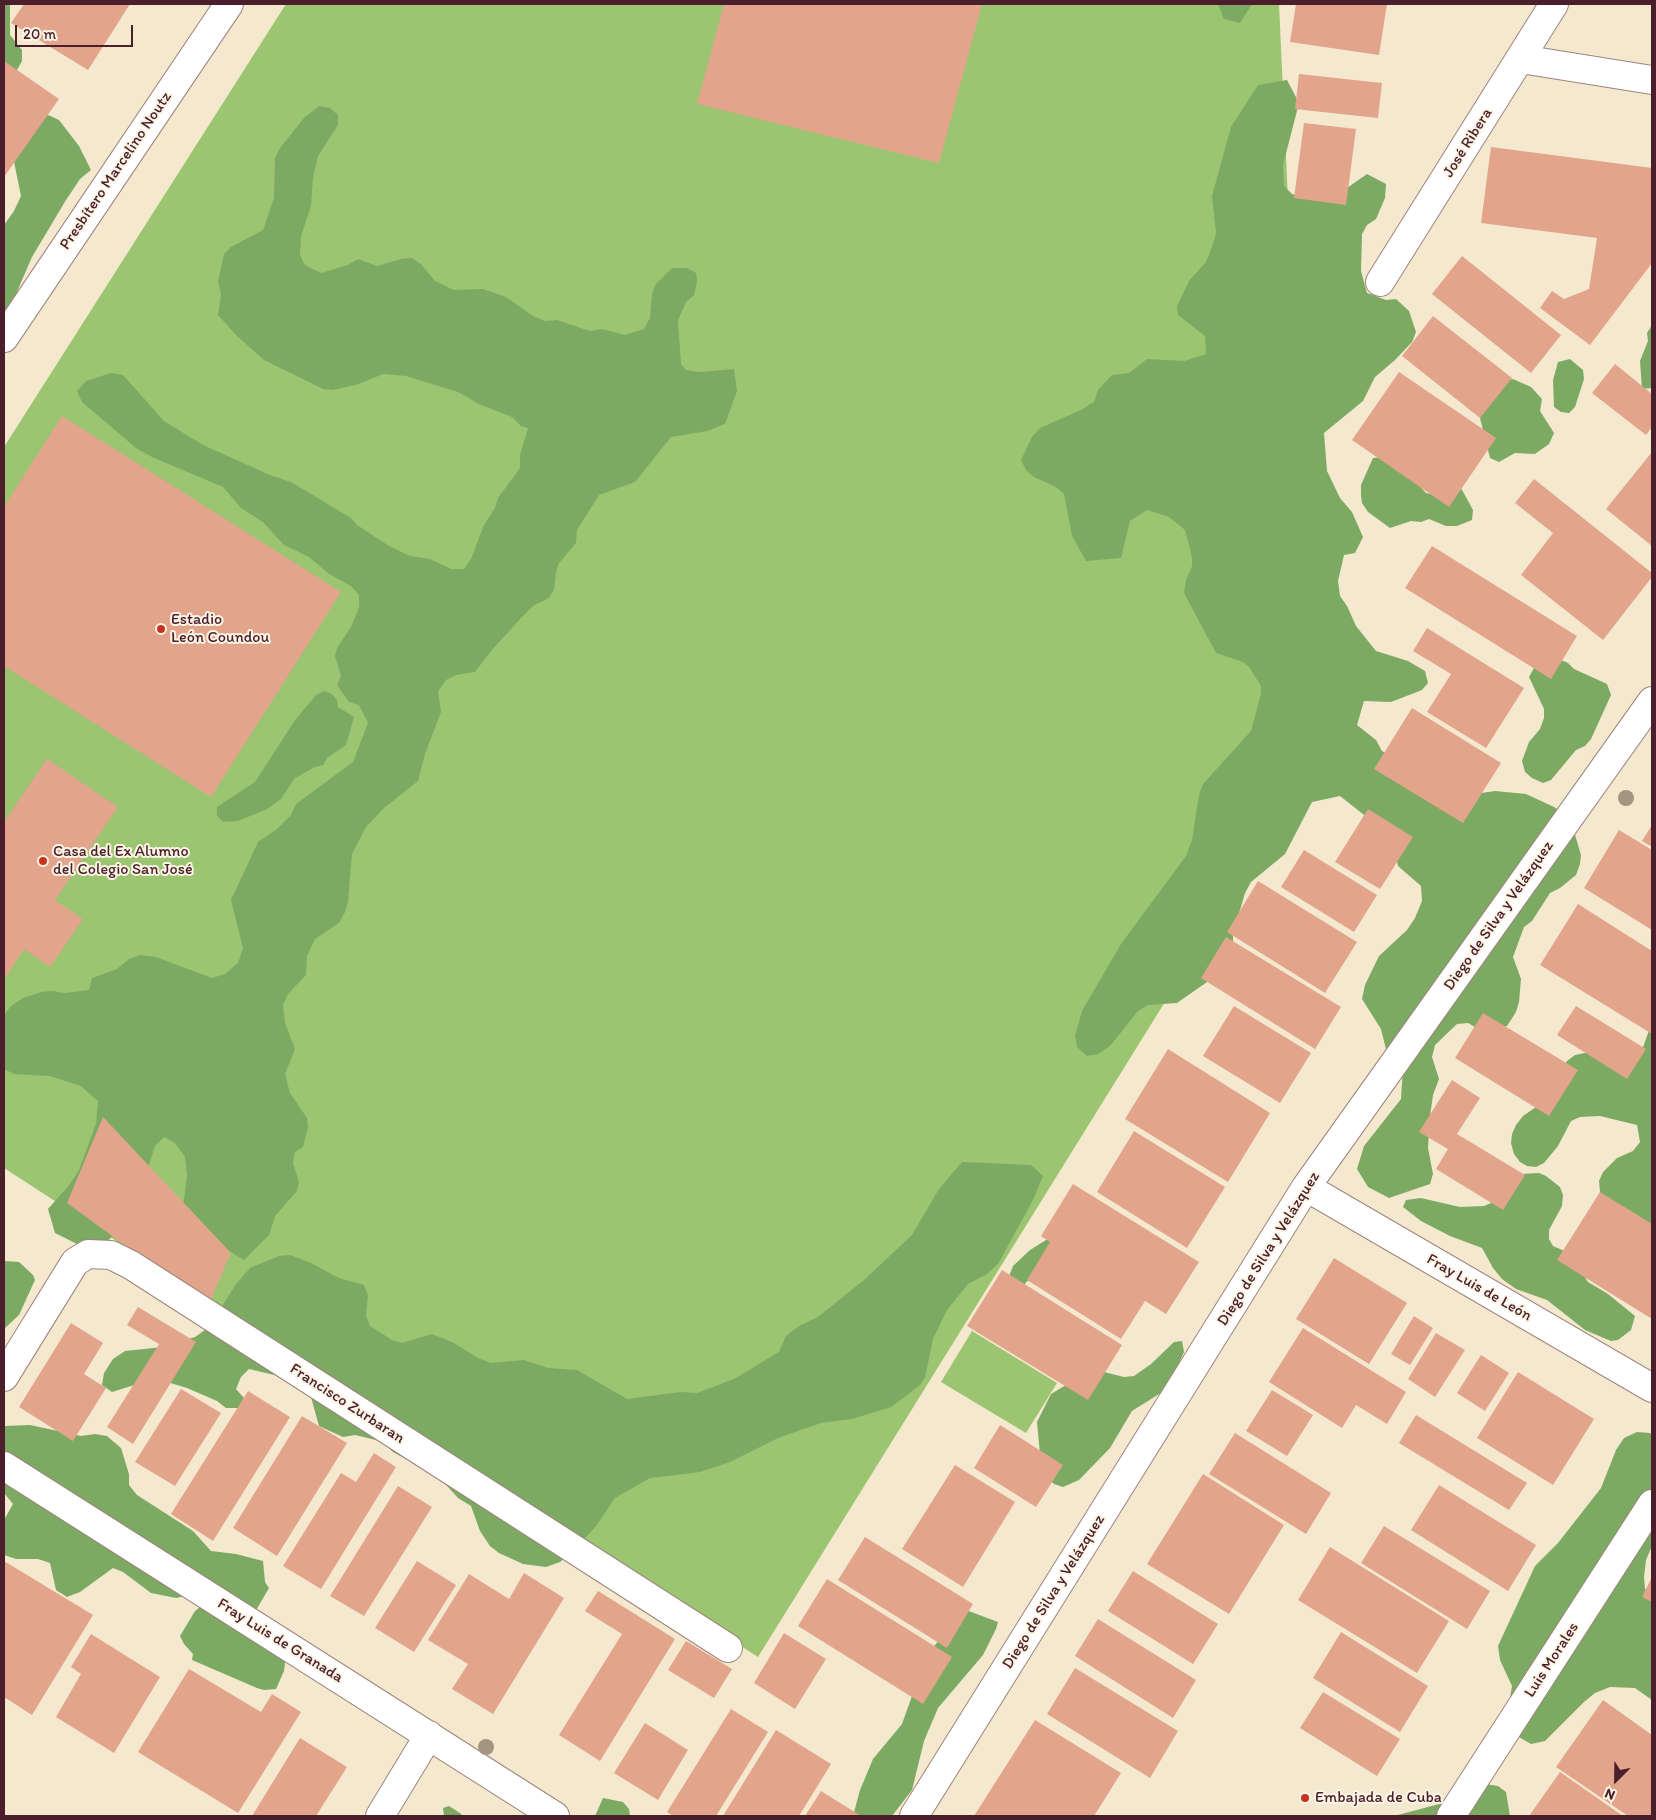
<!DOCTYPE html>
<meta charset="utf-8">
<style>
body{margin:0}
#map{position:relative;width:1656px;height:1820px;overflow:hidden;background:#f4e8cf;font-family:Itim,sans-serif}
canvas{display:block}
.frame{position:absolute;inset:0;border:5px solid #4a1f2b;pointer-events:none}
.north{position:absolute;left:1591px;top:1755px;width:50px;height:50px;-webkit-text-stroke:4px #fcf5e5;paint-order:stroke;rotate:203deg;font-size:14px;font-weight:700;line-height:20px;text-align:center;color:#4a1f2b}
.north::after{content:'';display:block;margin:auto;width:18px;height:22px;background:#4a1f2b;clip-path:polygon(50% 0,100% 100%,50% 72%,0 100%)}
.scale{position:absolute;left:15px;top:25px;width:118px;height:22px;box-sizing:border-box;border:2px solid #4a1f2b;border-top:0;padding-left:6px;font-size:15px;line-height:18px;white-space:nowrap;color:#4a1f2b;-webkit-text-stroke:4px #fcf5e5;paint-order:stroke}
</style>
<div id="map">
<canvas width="1656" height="1820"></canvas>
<div class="frame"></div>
<div class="north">N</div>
<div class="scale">20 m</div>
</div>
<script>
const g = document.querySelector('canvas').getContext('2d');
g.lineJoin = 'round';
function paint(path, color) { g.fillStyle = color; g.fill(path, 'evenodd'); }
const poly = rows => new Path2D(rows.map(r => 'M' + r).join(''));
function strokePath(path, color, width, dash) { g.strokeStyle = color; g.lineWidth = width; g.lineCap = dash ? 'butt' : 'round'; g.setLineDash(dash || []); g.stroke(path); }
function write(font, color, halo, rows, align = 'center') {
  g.font = font + ' Itim,sans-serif'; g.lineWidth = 4; g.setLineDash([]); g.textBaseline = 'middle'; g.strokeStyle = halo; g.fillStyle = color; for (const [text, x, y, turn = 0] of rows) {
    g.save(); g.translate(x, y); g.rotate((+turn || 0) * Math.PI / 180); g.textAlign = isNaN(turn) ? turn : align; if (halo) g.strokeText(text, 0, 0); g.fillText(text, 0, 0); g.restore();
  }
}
paint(poly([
 [286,4,1279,4,1298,419,1324,746,758,1657,4,1168,4,447],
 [972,1331,1057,1383,1026,1433,941,1382]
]), '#9bc571');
paint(poly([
 [4,4,9,4,10,6,10,35,22,50,22,61,17,70,10,77,4,78],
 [1218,4,1252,4,1240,23,1224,19],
 [1287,80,1299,103,1283,165,1284,186,1292,194,1302,197,1347,188,1367,174,1386,184,1385,198,1376,219,1367,225,1362,234,1361,271,1367,293,1386,300,1396,299,1409,311,1416,332,1412,342,1395,360,1375,377,1363,401,1324,433,1327,471,1340,498,1352,512,1363,537,1355,553,1344,555,1338,581,1340,596,1347,606,1356,626,1376,651,1408,661,1425,671,1428,683,1422,690,1391,702,1364,701,1357,725,1376,740,1382,751,1393,757,1475,794,1495,791,1526,794,1554,807,1570,818,1581,855,1580,864,1576,875,1560,888,1550,893,1532,921,1524,927,1513,957,1521,979,1519,1002,1516,1012,1507,1026,1491,1028,1475,1027,1468,1023,1457,1024,1435,1045,1432,1057,1439,1079,1433,1095,1430,1116,1428,1148,1433,1174,1430,1184,1389,1198,1368,1187,1357,1169,1364,1146,1401,1099,1403,1067,1388,1057,1381,1029,1362,999,1365,985,1379,956,1407,930,1415,918,1422,901,1421,886,1398,866,1392,837,1340,796,1312,802,1285,854,1251,882,1245,893,1233,934,1233,949,1210,980,1177,1003,1148,1005,1138,1011,1110,1046,1098,1054,1087,1056,1077,1047,1075,1036,1082,1011,1121,944,1186,856,1192,840,1199,795,1203,784,1251,731,1261,694,1261,686,1249,667,1243,662,1216,653,1184,593,1186,580,1192,566,1192,557,1185,530,1169,517,1147,510,1130,521,1121,558,1086,561,1072,536,1064,494,1056,487,1034,477,1026,470,1021,460,1032,437,1040,428,1081,410,1094,402,1098,390,1112,375,1129,373,1147,359,1184,361,1206,354,1205,336,1178,315,1177,306,1189,281,1206,262,1213,244,1216,233,1212,196,1231,127,1258,85],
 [319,106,330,108,338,115,338,125,318,156,313,178,311,206,301,236,300,255,305,265,321,273,348,265,358,259,377,266,401,259,412,258,421,264,435,281,454,290,483,289,506,297,533,316,545,321,557,320,590,331,602,329,625,335,644,329,650,318,652,294,656,284,672,268,687,268,696,273,697,281,694,295,686,302,678,320,681,364,686,370,700,372,734,369,737,391,725,424,707,431,671,437,635,482,599,495,577,530,576,543,559,563,556,572,554,590,549,598,533,606,521,618,491,651,475,672,456,675,446,680,438,691,441,712,425,754,418,781,384,808,366,827,352,854,348,902,345,912,339,923,315,939,307,956,306,975,288,994,283,1005,285,1023,295,1049,285,1074,290,1093,307,1118,308,1127,303,1147,295,1152,293,1163,299,1182,297,1191,275,1216,269,1235,244,1260,181,1222,187,1176,185,1157,175,1143,164,1137,155,1146,146,1174,120,1230,98,1249,85,1248,55,1233,48,1209,70,1184,79,1170,96,1124,98,1101,81,1086,50,1076,14,1074,4,1069,4,1015,11,1006,23,998,41,992,53,991,65,993,89,990,92,978,117,969,129,959,140,955,156,957,212,978,225,974,238,963,243,948,231,900,258,842,277,829,291,815,296,804,353,762,368,723,359,705,349,702,337,685,341,676,335,656,337,648,351,627,359,607,359,595,351,586,329,574,309,557,284,545,263,522,241,508,223,487,152,457,136,448,82,402,77,391,86,381,111,373,123,375,164,421,203,445,270,475,291,482,351,518,357,525,389,546,410,556,430,559,451,569,464,569,471,559,484,525,495,508,498,498,520,468,520,455,528,428,521,426,512,417,479,404,458,392,406,376,383,374,359,384,333,390,323,389,264,360,236,335,218,315,221,294,218,282,224,254,231,247,263,230,274,198,275,158,280,148,304,118],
 [46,114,59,120,79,146,91,170,80,179,66,200,32,257,16,294,4,312,4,225,14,211,21,196,11,147],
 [1652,325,1652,388,1642,389,1640,361,1648,341,1647,333],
 [1570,359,1583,370,1584,379,1575,407,1569,413,1561,412,1554,407,1553,380,1558,362],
 [1513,379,1531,387,1542,399,1540,411,1554,433,1549,444,1535,454,1515,453,1499,462,1490,458,1480,418,1496,382],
 [1382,457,1406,471,1426,493,1434,495,1461,488,1473,510,1472,520,1457,526,1446,526,1429,519,1421,522,1411,521,1390,528,1368,512,1362,503,1361,495,1361,485,1373,458],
 [1559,659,1568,663,1574,669,1607,684,1611,695,1591,739,1585,746,1576,750,1551,780,1543,783,1532,778,1525,772,1522,761,1529,742,1540,729,1544,718,1544,709,1529,677,1534,668],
 [324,691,332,694,337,700,338,707,354,717,346,745,327,758,323,765,315,767,295,778,281,799,267,809,238,821,223,822,217,816,217,807,255,782,295,720,316,695],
 [1652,1022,1652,1239,1644,1238,1601,1202,1599,1181,1603,1172,1617,1158,1633,1151,1640,1142,1637,1125,1600,1116,1580,1117,1571,1121,1558,1146,1544,1163,1536,1167,1527,1166,1520,1162,1514,1154,1511,1143,1512,1134,1516,1125,1523,1116,1539,1105,1567,1061,1575,1055,1605,1049,1642,1050],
 [962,1162,1031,1165,1043,1176,1033,1200,998,1264,987,1274,968,1284,947,1310,933,1339,925,1378,919,1386,891,1407,852,1419,821,1423,778,1438,730,1462,700,1472,650,1478,615,1498,596,1526,576,1548,560,1562,546,1567,523,1564,499,1553,490,1546,480,1531,471,1506,458,1498,439,1477,393,1452,386,1445,376,1440,355,1435,343,1437,319,1426,309,1390,299,1381,249,1369,241,1377,236,1389,244,1398,240,1408,226,1408,217,1401,187,1388,167,1382,144,1382,112,1392,102,1385,104,1373,113,1359,125,1351,163,1347,195,1337,212,1325,216,1316,236,1284,250,1268,279,1256,290,1255,311,1263,339,1278,364,1285,368,1295,366,1316,370,1326,392,1340,402,1343,432,1334,452,1342,478,1358,491,1363,524,1360,548,1368,577,1370,627,1399,681,1392,697,1393,734,1379,779,1352,786,1336,799,1326,818,1317,864,1280,912,1235,939,1189],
 [1539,1173,1546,1176,1560,1187,1563,1195,1562,1206,1549,1230,1549,1239,1553,1246,1569,1253,1588,1282,1608,1294,1635,1316,1631,1330,1618,1340,1611,1341,1585,1330,1547,1300,1516,1289,1502,1279,1493,1268,1482,1248,1450,1236,1421,1221,1403,1207,1406,1200,1421,1198,1460,1207,1484,1206,1491,1203,1520,1174],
 [1054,1239,1033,1278,1026,1282,1023,1289,1008,1279,1013,1266,1030,1250,1046,1240],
 [4,1261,19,1262,33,1275,35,1280,19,1315,4,1329],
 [1182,1341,1184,1352,1167,1389,1132,1411,1110,1448,1079,1480,1063,1487,1054,1484,1038,1469,1040,1454,1037,1422,1051,1394,1066,1385,1104,1372,1124,1377,1134,1376,1151,1364,1174,1342],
 [30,1425,81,1436,95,1434,107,1436,121,1448,129,1474,129,1485,137,1495,193,1531,211,1551,236,1554,263,1561,265,1582,269,1588,255,1612,286,1654,284,1671,276,1689,264,1690,257,1688,192,1660,193,1654,184,1644,180,1636,195,1611,205,1603,201,1593,176,1598,151,1593,123,1572,113,1568,80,1592,67,1597,56,1590,50,1563,38,1559,16,1559,4,1555,4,1520,13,1504,4,1493,4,1426],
 [1637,1432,1650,1433,1652,1436,1652,1546,1646,1560,1644,1577,1645,1589,1652,1593,1652,1700,1635,1688,1610,1687,1595,1693,1584,1702,1545,1741,1531,1744,1505,1729,1512,1686,1500,1660,1498,1646,1535,1566,1558,1543,1601,1488,1616,1450,1624,1438],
 [966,1610,998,1622,996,1629,983,1655,938,1708,924,1741,912,1790,892,1816,853,1816,860,1790,873,1759,902,1724,927,1654],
 [1479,1783,1498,1786,1506,1792,1510,1816,1394,1816,1443,1803],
 [603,1798,623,1802,629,1809,630,1816,595,1816],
 [449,1806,460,1813,463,1816,444,1816,443,1808]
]), '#7caa63');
paint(poly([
 [24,4,130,4,88,70,11,23],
 [724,4,982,4,939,163,697,104],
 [1296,4,1387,4,1379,55,1290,42],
 [4,61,59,99,4,177],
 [1299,74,1382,83,1378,118,1295,109],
 [1304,123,1356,129,1346,205,1294,198],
 [1491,147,1652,168,1652,263,1590,345,1540,308,1552,291,1564,299,1589,289,1597,238,1481,223],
 [1462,256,1561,335,1531,373,1432,294],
 [1433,316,1512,378,1480,418,1402,356],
 [1615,364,1652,394,1652,427,1646,435,1592,393],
 [1399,372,1496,438,1449,507,1352,440],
 [62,416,341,592,211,797,4,666,4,507],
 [1652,452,1652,546,1606,509],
 [1534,479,1652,573,1652,577,1603,640,1521,575,1553,533,1515,503],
 [1432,546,1577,636,1551,679,1405,588],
 [1427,628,1524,688,1486,748,1427,712,1451,674,1413,651],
 [1412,708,1501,763,1463,823,1374,769],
 [47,759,118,807,55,900,83,919,50,967,24,949,4,980,4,822],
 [1368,809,1413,837,1380,889,1335,862],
 [1652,825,1652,847,1642,841],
 [1619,830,1652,850,1652,930,1584,888],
 [1304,850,1377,895,1354,932,1281,887],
 [1258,881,1357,942,1325,993,1227,932],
 [1578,904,1652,951,1652,1034,1540,965],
 [1226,937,1341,1007,1315,1049,1201,978],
 [1234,1006,1311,1053,1280,1103,1203,1056],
 [1576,1006,1646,1049,1627,1079,1557,1035],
 [1483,1013,1578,1070,1549,1116,1455,1058],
 [1168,1049,1270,1113,1228,1182,1125,1119],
 [1452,1080,1480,1098,1457,1134,1525,1175,1503,1210,1436,1169,1448,1149,1419,1132],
 [103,1117,231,1253,208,1306,67,1203],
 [1134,1131,1225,1187,1187,1248,1097,1192],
 [1073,1184,1199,1262,1166,1314,1145,1301,1121,1339,1027,1280,1050,1242,1041,1236],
 [1600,1192,1652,1224,1652,1319,1557,1260],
 [1334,1258,1407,1303,1369,1364,1296,1319],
 [1002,1270,1122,1345,1088,1400,967,1326],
 [138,1307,196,1342,133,1444,107,1427,159,1344,127,1325],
 [1414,1316,1433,1328,1410,1365,1391,1354],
 [71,1323,103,1343,84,1374,106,1388,73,1441,19,1407],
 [1303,1328,1406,1392,1387,1424,1356,1405,1342,1428,1269,1382],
 [1436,1333,1465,1350,1435,1397,1408,1379],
 [1481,1355,1509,1373,1485,1411,1457,1393],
 [1518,1372,1594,1419,1553,1485,1477,1438],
 [181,1389,221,1413,175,1486,135,1462],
 [1272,1390,1313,1415,1287,1456,1246,1431],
 [248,1391,290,1417,213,1541,171,1514],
 [1416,1415,1527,1483,1509,1510,1399,1443],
 [302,1416,347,1443,277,1556,233,1528],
 [1000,1425,1063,1465,1036,1507,974,1468],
 [1235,1433,1331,1493,1306,1534,1209,1474],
 [374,1453,396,1467,321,1589,283,1566,341,1473,356,1482],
 [955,1465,1015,1502,963,1587,902,1549],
 [1203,1474,1284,1525,1229,1614,1147,1564],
 [1439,1485,1536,1545,1508,1591,1411,1530],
 [398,1486,432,1507,364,1616,330,1596],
 [1384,1526,1490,1591,1467,1629,1361,1563],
 [865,1537,973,1604,947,1648,838,1580],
 [1330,1547,1449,1621,1417,1673,1298,1600],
 [4,1561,93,1615,32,1715,4,1697],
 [417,1561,456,1585,414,1652,375,1628],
 [1133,1571,1218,1624,1193,1664,1108,1611],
 [524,1573,564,1598,493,1714,452,1689,468,1664,428,1640,469,1574,509,1599],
 [1652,1577,1652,1602,1642,1597],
 [827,1579,952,1657,923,1704,798,1626],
 [598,1591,675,1639,600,1761,559,1735,622,1634,585,1611],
 [1098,1619,1196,1680,1173,1718,1075,1656],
 [1341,1632,1428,1686,1400,1732,1313,1678],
 [784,1633,826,1659,795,1709,754,1683],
 [91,1634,160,1677,114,1753,56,1717,81,1674,71,1667],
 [686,1641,732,1669,714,1698,668,1670],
 [1075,1668,1178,1731,1150,1778,1047,1714],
 [189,1669,261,1712,272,1694,301,1712,238,1813,138,1752],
 [1323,1692,1400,1739,1377,1776,1300,1728],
 [1603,1700,1652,1735,1652,1816,1628,1816,1556,1767],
 [731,1709,768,1732,716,1816,673,1816,667,1812],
 [1035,1720,1121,1773,1094,1816,974,1816],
 [645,1723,688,1750,658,1800,614,1773],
 [776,1730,831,1764,799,1816,723,1816],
 [300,1738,347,1767,316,1816,252,1816],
 [1560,1772,1623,1816,1529,1816],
 [821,1791,861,1816,805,1816]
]), '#e2a58b');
const minor = poly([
 [1521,59,1652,80],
 [1380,282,1554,4],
 [4,338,229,4],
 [1306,1187,1652,1388],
 [4,1377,75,1262,88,1254,111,1255,131,1265,728,1648],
 [4,1466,555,1816],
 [380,1816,429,1735],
 [914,1816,1306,1187,1652,701],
 [1451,1816,1652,1504]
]);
strokePath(minor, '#9f847d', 30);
strokePath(minor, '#fff', 28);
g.fillStyle = '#a49580';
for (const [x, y] of [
 [1626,798],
 [486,1747]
]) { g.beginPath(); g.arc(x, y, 8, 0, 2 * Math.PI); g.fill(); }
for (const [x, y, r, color] of [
 [161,629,5,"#c8321e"],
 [43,861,5,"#c8321e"],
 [1305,1798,5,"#c8321e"]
]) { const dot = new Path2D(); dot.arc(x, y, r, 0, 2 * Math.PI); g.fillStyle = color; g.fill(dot); strokePath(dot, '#fcf5e5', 2); }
write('16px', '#4a1f2b', '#fcf5e5', [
 ["José Ribera",1468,143,-58],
 ["Presbítero Marcelino Noutz",116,171,-56],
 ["Diego de Silva y Velázquez",1499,916,-55],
 ["Diego de Silva y Velázquez",1269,1249,-58],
 ["Fray Luis de León",1479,1288,30],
 ["Francisco Zurbaran",347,1404,33],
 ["Diego de Silva y Velázquez",1054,1592,-58],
 ["Fray Luis de Granada",280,1641,32],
 ["Luis Morales",1552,1660,-57]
]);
write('16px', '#4a1f2b', '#fcf5e5', [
 ["Estadio",171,620],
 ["León Coundou",171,638],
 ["Casa del Ex Alumno",53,852],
 ["del Colegio San José",53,870],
 ["Embajada de Cuba",1315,1798]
], 'left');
</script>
